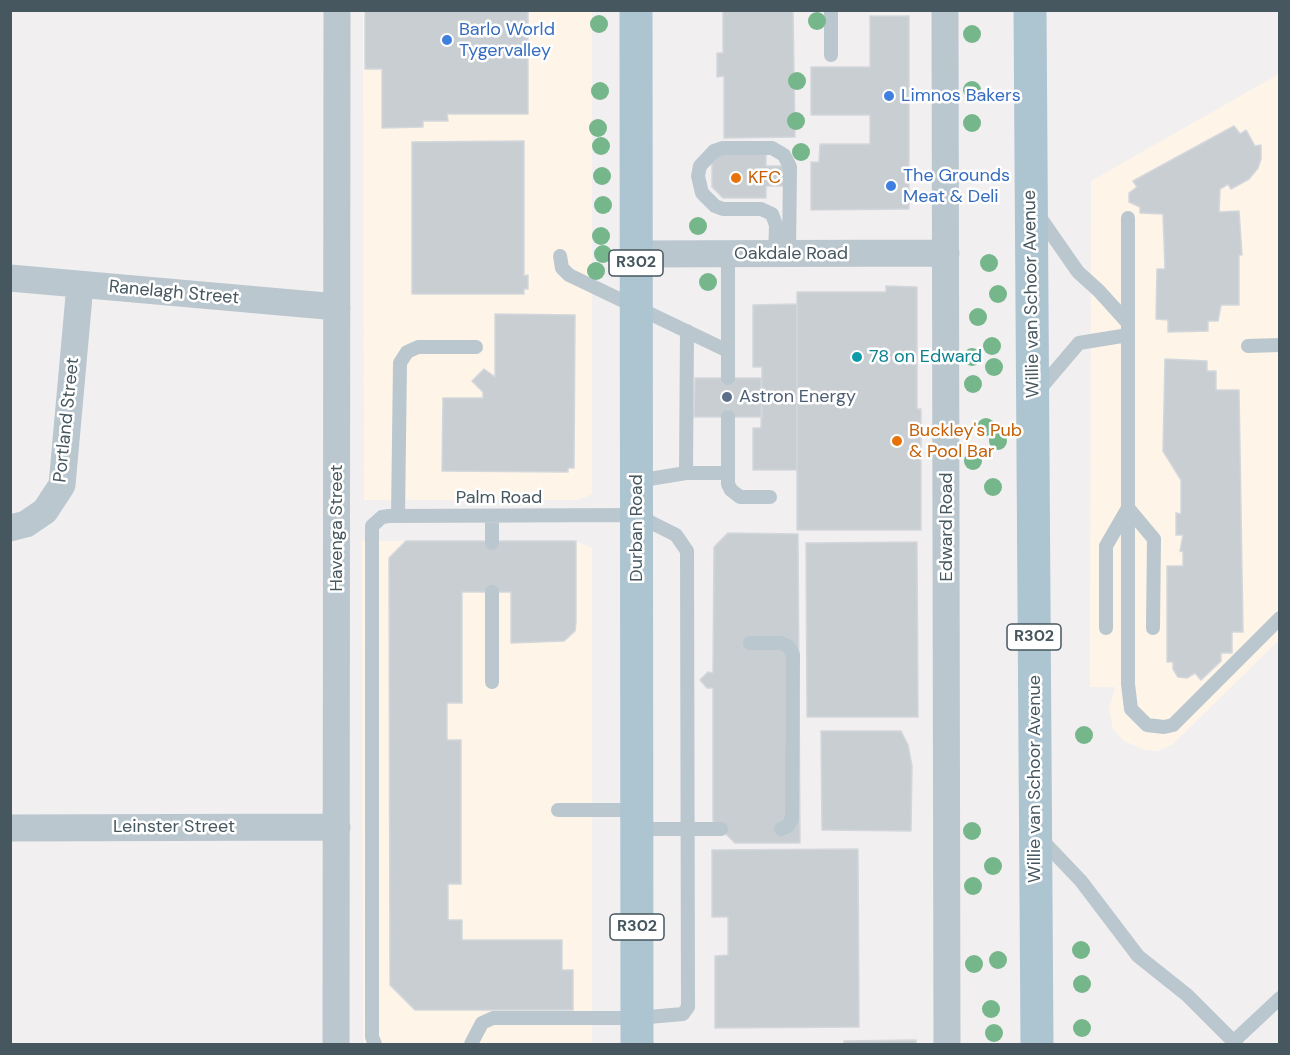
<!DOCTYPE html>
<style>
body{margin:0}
#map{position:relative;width:1290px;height:1055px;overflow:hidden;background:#f2eff0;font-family:"DM Sans",sans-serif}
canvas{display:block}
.frame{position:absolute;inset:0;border:12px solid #46575f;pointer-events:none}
</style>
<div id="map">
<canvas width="1290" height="1055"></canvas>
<div class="frame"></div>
</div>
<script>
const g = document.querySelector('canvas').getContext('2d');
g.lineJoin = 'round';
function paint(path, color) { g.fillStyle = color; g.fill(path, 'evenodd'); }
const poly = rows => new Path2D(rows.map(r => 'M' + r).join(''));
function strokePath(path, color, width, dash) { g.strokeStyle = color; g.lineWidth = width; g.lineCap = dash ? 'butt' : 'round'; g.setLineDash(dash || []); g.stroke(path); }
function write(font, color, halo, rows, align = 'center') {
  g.font = font + ' "DM Sans",sans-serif'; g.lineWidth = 5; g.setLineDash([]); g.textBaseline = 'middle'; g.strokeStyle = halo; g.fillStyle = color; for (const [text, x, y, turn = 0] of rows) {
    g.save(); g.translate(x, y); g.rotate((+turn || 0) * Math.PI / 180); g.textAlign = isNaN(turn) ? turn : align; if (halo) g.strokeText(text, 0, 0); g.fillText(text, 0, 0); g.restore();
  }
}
paint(poly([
 [363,11,592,11,592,494,586,497,576,500,364,500],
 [1279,74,1279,640,1173,744,1158,751,1145,750,1124,741,1113,729,1109,709,1115,687,1090,687,1091,181],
 [362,541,576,541,592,548,592,1044,363,1044]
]), '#fef4e8');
const building = poly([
 [365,10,528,10,528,114,447,114,448,121,423,121,423,127,382,128,382,69,365,69,365,10],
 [723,10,793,10,795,137,724,138,724,76,717,77,717,53,723,53,723,10],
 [870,16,909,16,909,209,811,210,811,162,819,162,820,144,870,144,870,115,811,115,811,67,870,67,870,16],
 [1234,126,1240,134,1246,130,1255,146,1261,145,1261,159,1258,168,1249,179,1231,189,1228,184,1220,189,1219,212,1239,211,1242,255,1239,255,1239,305,1221,305,1218,321,1208,321,1208,331,1168,332,1168,320,1156,319,1157,269,1165,269,1163,214,1140,213,1140,207,1129,202,1129,193,1137,187,1133,181,1234,126],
 [524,141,524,276,528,275,528,289,524,289,524,294,412,294,412,142,524,141],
 [720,154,766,154,766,166,785,166,785,186,766,186,766,198,723,198,712,187,712,161,720,154],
 [886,286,917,287,917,409,921,409,921,530,797,530,797,292,886,292,886,286],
 [797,304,797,470,753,470,753,428,761,428,762,367,753,367,753,305,797,304],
 [495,314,575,315,574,468,568,468,568,472,442,471,443,398,483,398,483,392,472,381,484,369,495,377,495,314],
 [1165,359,1207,361,1207,371,1216,371,1216,390,1239,390,1243,632,1232,632,1232,653,1221,653,1221,661,1201,680,1195,673,1187,678,1178,677,1173,669,1173,662,1167,662,1167,566,1183,566,1183,552,1180,551,1183,535,1176,535,1176,513,1181,514,1181,480,1163,451,1165,359],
 [695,378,761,378,762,417,694,417,695,378],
 [728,533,798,534,800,843,735,843,713,821,713,688,707,688,700,680,708,672,713,673,714,547,728,533],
 [406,541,576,541,576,622,575,631,564,641,511,643,511,592,462,592,462,703,447,703,447,740,461,740,461,884,448,884,448,920,462,920,462,940,562,940,562,970,573,970,573,1010,415,1010,390,985,389,558,406,541],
 [917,542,918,717,807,717,806,543,917,542],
 [821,731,901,731,908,745,912,766,911,831,822,830,821,731],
 [858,849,859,1027,715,1028,715,956,728,955,728,917,712,917,712,850,858,849],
 [916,1040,916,1044,844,1044,844,1041,916,1040]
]);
paint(building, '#c9ced3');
strokePath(building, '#d3d7dc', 1.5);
strokePath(poly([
 [831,55,831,10],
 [1039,216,1078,272,1099,291,1128,323],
 [1128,218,1128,684,1131,709,1147,725,1164,727,1173,725,1280,618],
 [775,254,776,225,772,214,761,209,723,209,715,206,702,193,698,176,700,166,714,151,723,148,772,148,784,155,790,167,789,254],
 [560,256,562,268,569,275,728,351],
 [1248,346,1280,345],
 [728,378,728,254],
 [1039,390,1079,343,1128,335],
 [728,417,728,484,731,490,740,497,770,497],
 [686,473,687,331],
 [637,481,686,473,728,473],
 [398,516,400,363,407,352,418,347,476,347],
 [492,543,492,516],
 [1106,628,1106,546,1128,508,1154,539,1153,628],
 [750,643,781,643,789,647,793,655,792,818,788,826,781,829],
 [492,682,492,592],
 [558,810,637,810],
 [637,829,721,829],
 [1040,838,1081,881,1138,956,1187,995,1236,1044],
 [1233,1042,1280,998],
 [375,1044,372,1037,372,526,382,517,389,516,636,515,676,535,687,551,688,1007,683,1014,637,1018,493,1018,482,1023,471,1044]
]), '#bac7ce', 14);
strokePath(poly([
 [945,10,947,1044],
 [636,254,946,253],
 [10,278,337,307],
 [10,528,26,524,45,511,62,485,80,285],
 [10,828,337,827],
 [336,1044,337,10]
]), '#bac7ce', 27);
strokePath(poly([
 [636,10,637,1044],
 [1030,10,1037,1044]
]), '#adc4d1', 33);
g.fillStyle = '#75b68b';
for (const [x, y] of [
 [817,21],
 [599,24],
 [972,34],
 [797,81],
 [972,90],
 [600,91],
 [796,121],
 [972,123],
 [598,128],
 [601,146],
 [801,152],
 [602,176],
 [603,205],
 [698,226],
 [601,236],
 [603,254],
 [989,263],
 [596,271],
 [708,282],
 [998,294],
 [978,317],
 [992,346],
 [972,357],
 [994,367],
 [973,384],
 [986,427],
 [998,441],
 [973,461],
 [993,487],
 [1084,735],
 [972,831],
 [993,866],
 [973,886],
 [1081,950],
 [998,960],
 [974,964],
 [1082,984],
 [991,1009],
 [1082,1028],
 [994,1033]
]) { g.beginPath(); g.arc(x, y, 9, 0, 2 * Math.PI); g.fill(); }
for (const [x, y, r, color] of [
 [447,40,6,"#3f7fe0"],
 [889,96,6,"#3f7fe0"],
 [736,178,6,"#e8710a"],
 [891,186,6,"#3f7fe0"],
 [857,357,6,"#0f9aa8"],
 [727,397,6,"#5c6f8a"],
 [897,441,6,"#e8710a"]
]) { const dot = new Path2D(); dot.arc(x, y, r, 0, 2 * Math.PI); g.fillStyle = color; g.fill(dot); strokePath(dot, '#fff', 2); }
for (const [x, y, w] of [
 [636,263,54],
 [1034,637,54],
 [637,927,54]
]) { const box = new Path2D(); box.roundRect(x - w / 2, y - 13, w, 26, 4.5); g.fillStyle = '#fff'; g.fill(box); strokePath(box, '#46575f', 1.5); }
write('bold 16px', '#46575f', null, [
 ["R302",636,263],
 ["R302",1034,637],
 ["R302",637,927]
]);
write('18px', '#366cbe', '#fff', [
 ["Barlo World",459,30],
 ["Tygervalley",459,51],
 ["Limnos Bakers",901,96],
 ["The Grounds",903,176],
 ["Meat & Deli",903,197]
], 'left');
write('18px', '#c56008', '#fff', [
 ["KFC",748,178],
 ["Buckley's Pub",909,431],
 ["& Pool Bar",909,452]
], 'left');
write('18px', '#46575f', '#fff', [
 ["Oakdale Road",791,254],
 ["Ranelagh Street",174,293,5],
 ["Willie van Schoor Avenue",1032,294,-91],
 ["Portland Street",67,420,-84],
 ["Palm Road",499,498],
 ["Edward Road",947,527,-90],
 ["Havenga Street",337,528,-90],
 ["Durban Road",637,528,-90],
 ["Willie van Schoor Avenue",1035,779,-90],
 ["Leinster Street",174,827]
]);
write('18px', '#0d838f', '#fff', [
 ["78 on Edward",869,357]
], 'left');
write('18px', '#4e5e75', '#fff', [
 ["Astron Energy",739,397]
], 'left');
</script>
